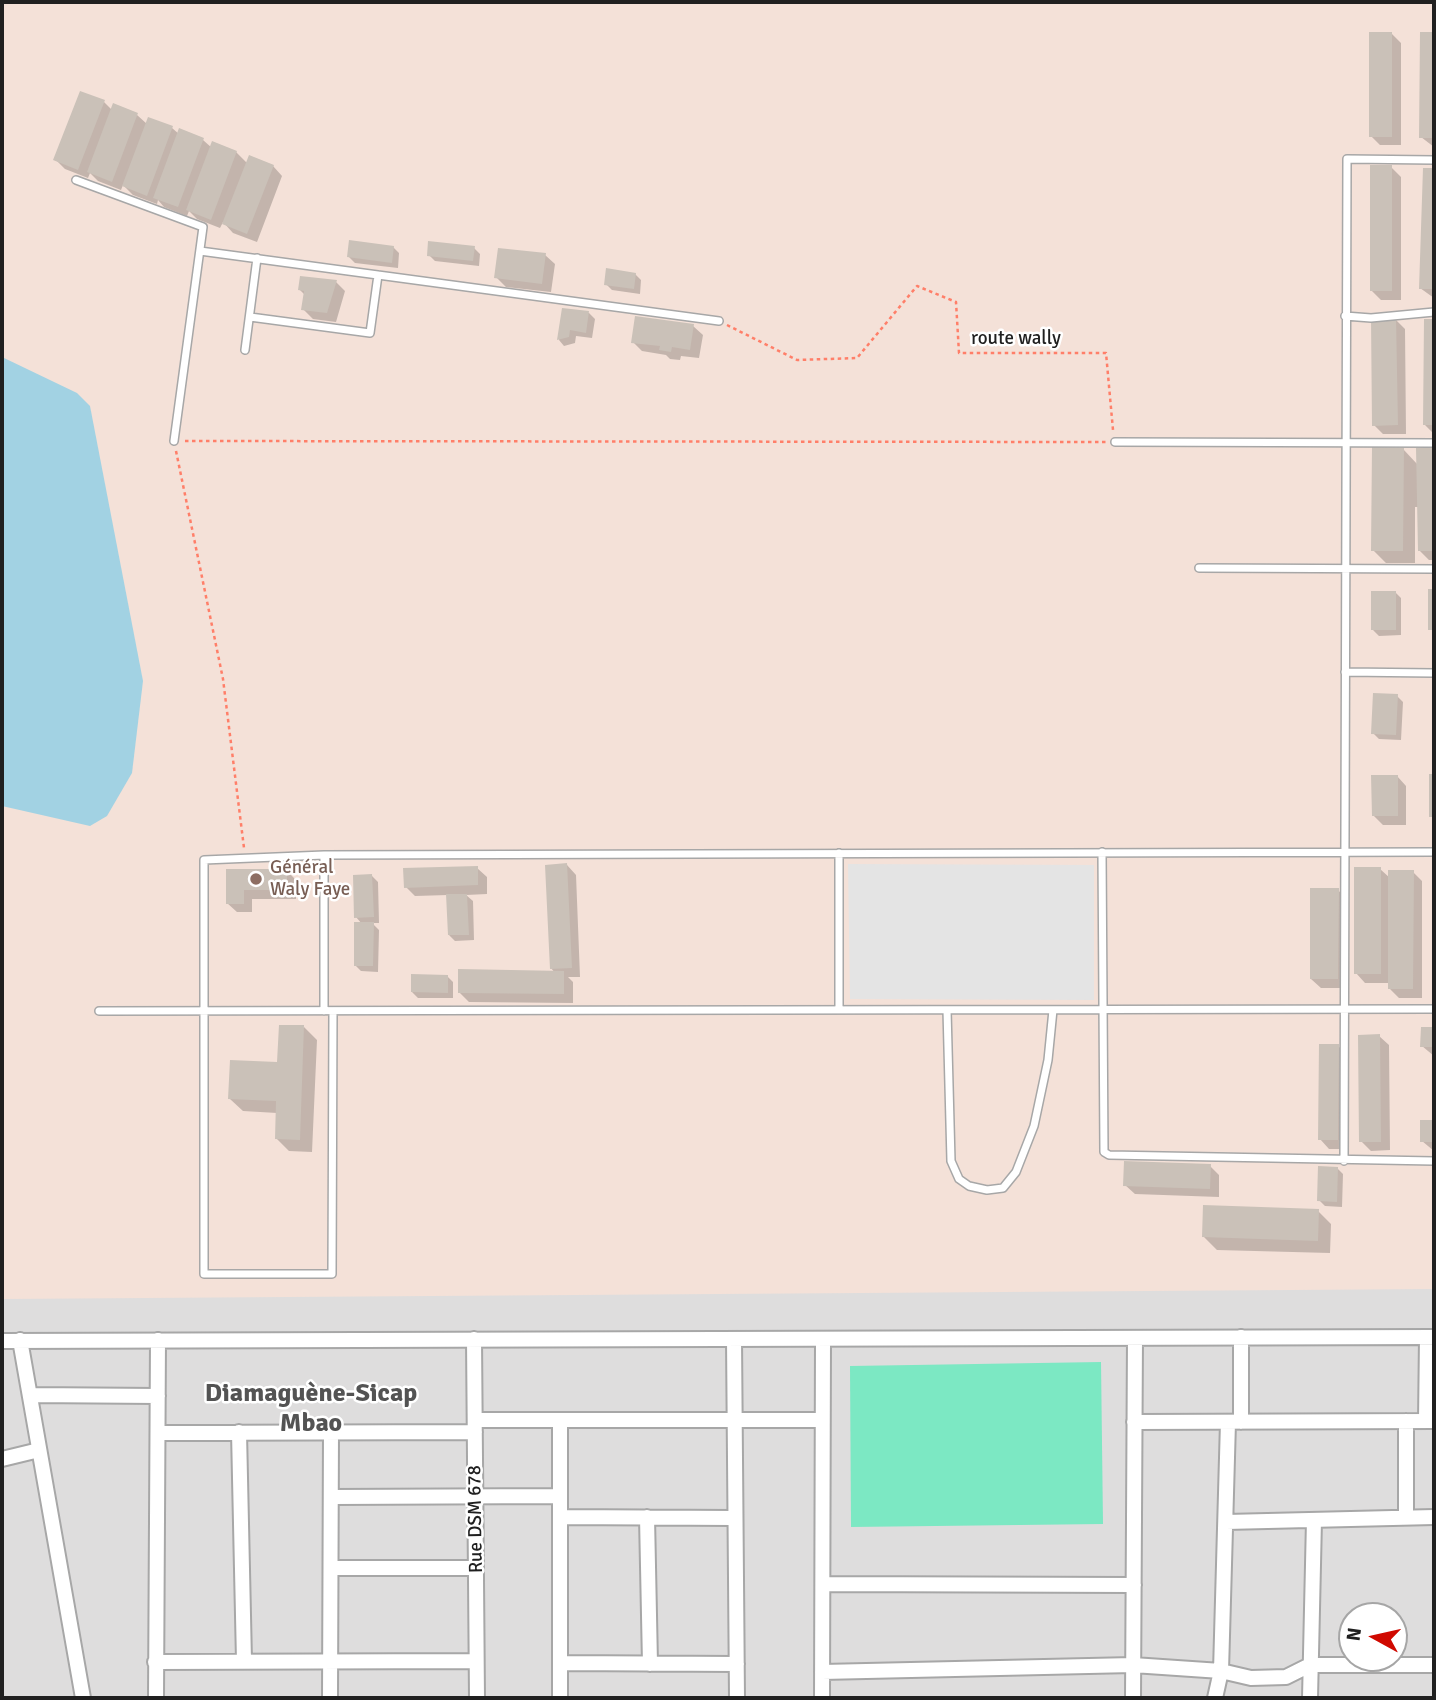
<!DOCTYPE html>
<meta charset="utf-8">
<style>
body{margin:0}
#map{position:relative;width:1436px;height:1700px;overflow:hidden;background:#f1eee6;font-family:Signika,sans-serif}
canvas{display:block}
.frame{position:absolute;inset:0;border:4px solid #202020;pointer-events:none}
.north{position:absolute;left:1338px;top:1602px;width:70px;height:70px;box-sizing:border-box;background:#fff;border:2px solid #a6a6a6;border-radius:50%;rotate:278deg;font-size:19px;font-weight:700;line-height:28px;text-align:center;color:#202020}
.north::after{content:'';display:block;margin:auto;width:24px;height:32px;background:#d00900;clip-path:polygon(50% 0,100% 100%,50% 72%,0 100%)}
</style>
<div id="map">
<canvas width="1436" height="1700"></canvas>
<div class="frame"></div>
<div class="north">N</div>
</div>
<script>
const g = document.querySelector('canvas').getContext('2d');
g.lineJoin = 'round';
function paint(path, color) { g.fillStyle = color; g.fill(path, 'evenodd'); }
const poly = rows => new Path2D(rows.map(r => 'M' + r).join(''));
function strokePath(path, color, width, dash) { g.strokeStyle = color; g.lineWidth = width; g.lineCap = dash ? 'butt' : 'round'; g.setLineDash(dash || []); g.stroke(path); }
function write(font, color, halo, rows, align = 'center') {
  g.font = font + ' Signika,sans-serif'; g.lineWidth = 5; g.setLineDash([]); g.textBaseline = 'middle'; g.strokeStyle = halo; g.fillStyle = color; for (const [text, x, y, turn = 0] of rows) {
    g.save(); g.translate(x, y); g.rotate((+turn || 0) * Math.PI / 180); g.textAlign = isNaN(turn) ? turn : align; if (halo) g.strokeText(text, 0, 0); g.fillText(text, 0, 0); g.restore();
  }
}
paint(poly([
 [2,2,1434,2,1434,1698,2,1698],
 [1352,1616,1394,1616,1394,1658,1352,1658]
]), '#dedddd');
paint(poly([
 [2,2,1434,2,1434,1289,2,1299]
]), '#f4e1d8');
paint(poly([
 [1101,1362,1103,1524,851,1527,850,1366]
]), '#7ce8c3');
paint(poly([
 [848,864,1094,865,1094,1000,850,999]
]), '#e4e4e4');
paint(poly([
 [2,357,77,393,90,406,143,681,132,773,107,816,90,826,2,806]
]), '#a2d2e3');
paint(poly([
 [1392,34,1401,43,1401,145,1380,145,1371,136],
 [1422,34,1434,34,1434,147,1421,137],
 [104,102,112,110,137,115,147,124,149,119,172,128,179,134,203,140,212,148,236,152,247,163,273,166,282,176,257,242,233,233,223,222,220,228,197,219,189,211,187,216,164,207,158,200,157,204,133,195,123,185,121,190,98,181,90,173,88,178,65,169,55,159],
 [1391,167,1401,177,1401,300,1381,300,1371,290],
 [1425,170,1434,170,1434,298,1420,288],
 [393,247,399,253,398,268,355,263,349,257],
 [474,248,480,254,479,266,435,261,429,255],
 [545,255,555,264,551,292,506,287,496,277],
 [635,274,641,280,640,294,612,290,606,284],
 [336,282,345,291,336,322,313,319,303,309,305,295,300,290],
 [563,310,589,313,595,319,592,338,576,336,575,343,564,346,559,340],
 [1395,319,1405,329,1406,434,1383,434,1374,425],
 [1426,321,1434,321,1434,434,1425,425],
 [693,326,703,335,699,358,681,356,680,360,670,359,666,355,642,351,633,342],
 [1403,449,1418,465,1418,450,1434,450,1434,560,1429,560,1419,550,1419,507,1415,507,1415,563,1386,563,1373,550],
 [1395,592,1401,598,1401,635,1379,636,1373,630],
 [1397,696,1403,702,1401,740,1379,739,1373,733],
 [1397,776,1406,786,1406,825,1383,825,1373,815],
 [567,865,576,875,580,977,568,977,573,982,573,1003,469,1002,459,992,555,973,551,968],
 [477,868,487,877,487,894,466,895,473,901,474,940,455,941,449,935,448,895,415,896,406,887],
 [1380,869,1390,878,1413,872,1422,881,1422,998,1399,998,1390,989,1390,983,1365,983,1356,973],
 [227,871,287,871,296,880,296,899,252,899,252,912,237,912,227,903],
 [372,876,378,882,379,923,372,923,379,930,378,972,361,971,355,965,362,924,356,917],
 [1338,890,1347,900,1347,988,1321,988,1311,979],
 [447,976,453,982,453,998,418,998,412,992],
 [304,1027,317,1040,312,1152,289,1151,276,1138,277,1113,243,1111,230,1099,279,1063],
 [1422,1029,1434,1029,1434,1056,1422,1046],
 [1379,1036,1389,1045,1390,1150,1371,1151,1361,1141],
 [1338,1046,1348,1055,1347,1149,1329,1149,1320,1139],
 [1422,1122,1434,1122,1434,1151,1422,1141],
 [1210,1166,1219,1175,1219,1197,1135,1194,1125,1185],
 [1337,1168,1343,1174,1342,1207,1325,1206,1319,1200],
 [1318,1211,1331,1224,1330,1253,1217,1250,1204,1237]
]), '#0003');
paint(poly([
 [1369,32,1392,32,1392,137,1369,137],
 [1420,32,1434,32,1434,138,1419,138],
 [80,91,105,100,78,170,53,160],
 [113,103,138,113,112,182,87,172],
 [148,117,173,126,147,196,122,186],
 [179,128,204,138,178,207,153,198],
 [212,141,237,151,211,220,186,210],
 [249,155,274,165,247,234,222,224],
 [1370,165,1392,165,1392,291,1370,291],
 [1423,168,1434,168,1434,289,1419,289],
 [349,240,394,246,392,263,347,257],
 [428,241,475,246,473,261,427,256],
 [498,248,546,253,542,284,494,278],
 [606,268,636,273,634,289,604,285],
 [300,276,337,280,327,313,301,310,304,291,298,290],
 [562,308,589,311,586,333,570,330,569,337,557,340],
 [635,316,694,324,690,350,672,347,671,352,659,350,660,346,631,343],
 [1396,317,1398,425,1372,426,1371,318],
 [1424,319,1434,319,1434,425,1423,425],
 [1372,447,1404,448,1403,551,1371,551],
 [1416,448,1434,448,1434,551,1418,551],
 [1428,589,1434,589,1434,630,1428,630],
 [1371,591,1396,591,1396,630,1371,630],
 [1373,693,1398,694,1396,735,1371,734],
 [1429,774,1434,774,1434,817,1429,817],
 [1371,775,1398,775,1398,816,1372,816],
 [567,863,572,968,550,969,545,865],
 [478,866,478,885,404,888,403,868],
 [1354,867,1381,867,1381,974,1354,974],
 [226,869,287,869,287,890,244,890,244,904,226,904],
 [1388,870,1414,870,1413,989,1388,989],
 [372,874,374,917,354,918,353,875],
 [1310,888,1339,888,1338,979,1310,979],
 [446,894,467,894,469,935,448,935],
 [354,922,374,922,373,966,354,966],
 [458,969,564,971,564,994,458,993],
 [411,974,448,975,448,993,411,992],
 [279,1025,304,1025,300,1140,275,1139,276,1101,228,1099,230,1060,277,1062],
 [1421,1027,1434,1027,1434,1047,1420,1047],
 [1380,1034,1381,1142,1359,1142,1358,1035],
 [1319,1044,1339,1044,1338,1140,1318,1140],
 [1420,1120,1434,1120,1434,1142,1420,1142],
 [1124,1161,1211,1164,1210,1189,1123,1186],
 [1318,1166,1338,1167,1337,1202,1317,1201],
 [1203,1205,1319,1209,1318,1241,1202,1237]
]), '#cac1b8');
const service = poly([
 [76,180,203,227,174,441],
 [200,251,719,321],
 [1345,316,1371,318,1434,312],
 [250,317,370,333,378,275],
 [245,350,257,258],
 [1115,442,1434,443],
 [1199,568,1434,569],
 [1345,672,1434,673],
 [1102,852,1104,1152,1109,1155,1434,1161],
 [839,853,839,1010],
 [947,1010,951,1161,959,1179,969,1186,987,1190,1003,1188,1016,1172,1034,1126,1048,1060,1053,1010],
 [99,1011,1434,1009],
 [324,1011,324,855],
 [333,1011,332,1274,204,1274,204,860,324,855,1434,852],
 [1344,1161,1347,159,1434,160]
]);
const minor = poly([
 [474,1339,477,1698],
 [734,1339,737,1698],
 [20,1340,83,1698],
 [2,1341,1434,1337],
 [30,1395,158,1396],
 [475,1420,822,1420],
 [560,1420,560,1698],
 [1406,1421,1406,1517],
 [1426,1421,1427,1337],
 [1134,1422,1434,1421],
 [1241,1422,1241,1337],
 [239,1432,244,1661],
 [158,1433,475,1432],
 [2,1459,39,1450],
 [332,1497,560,1496],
 [560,1517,733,1518],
 [647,1517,650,1664],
 [1226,1522,1434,1517],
 [332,1568,476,1568],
 [823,1584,1134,1585],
 [155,1662,476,1661],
 [560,1663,737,1664],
 [822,1672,1133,1665,1221,1671,1251,1678,1286,1677,1310,1665,1434,1665],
 [156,1698,158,1340],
 [330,1698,331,1432],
 [822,1698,823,1339],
 [1133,1698,1135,1338],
 [1215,1698,1221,1671,1228,1422],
 [1310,1698,1314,1520]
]);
strokePath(service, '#a7a7a7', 10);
strokePath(minor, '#a7a7a7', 18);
strokePath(poly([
 [727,325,797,360,857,358,917,286,956,302,959,353,1106,353,1113,430],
 [185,441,1106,442],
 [176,451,223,679,244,848]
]), '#ff7f69', 2.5, [3.5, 3.5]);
strokePath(service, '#fff', 7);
strokePath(minor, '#fff', 14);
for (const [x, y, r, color] of [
 [256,879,7,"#8d6e63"]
]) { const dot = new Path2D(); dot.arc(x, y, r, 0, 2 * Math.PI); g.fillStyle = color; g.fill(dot); strokePath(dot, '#fff', 2.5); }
write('19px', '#202020', '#fff', [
 ["route wally",1016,339],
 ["Rue DSM 678",476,1519,-91]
]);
write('19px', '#785e54', '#fff', [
 ["Général",270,868],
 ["Waly Faye",270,890]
], 'left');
write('bold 26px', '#535353', '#fff', [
 ["Diamaguène-Sicap",311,1394],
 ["Mbao",311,1424]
]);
</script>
